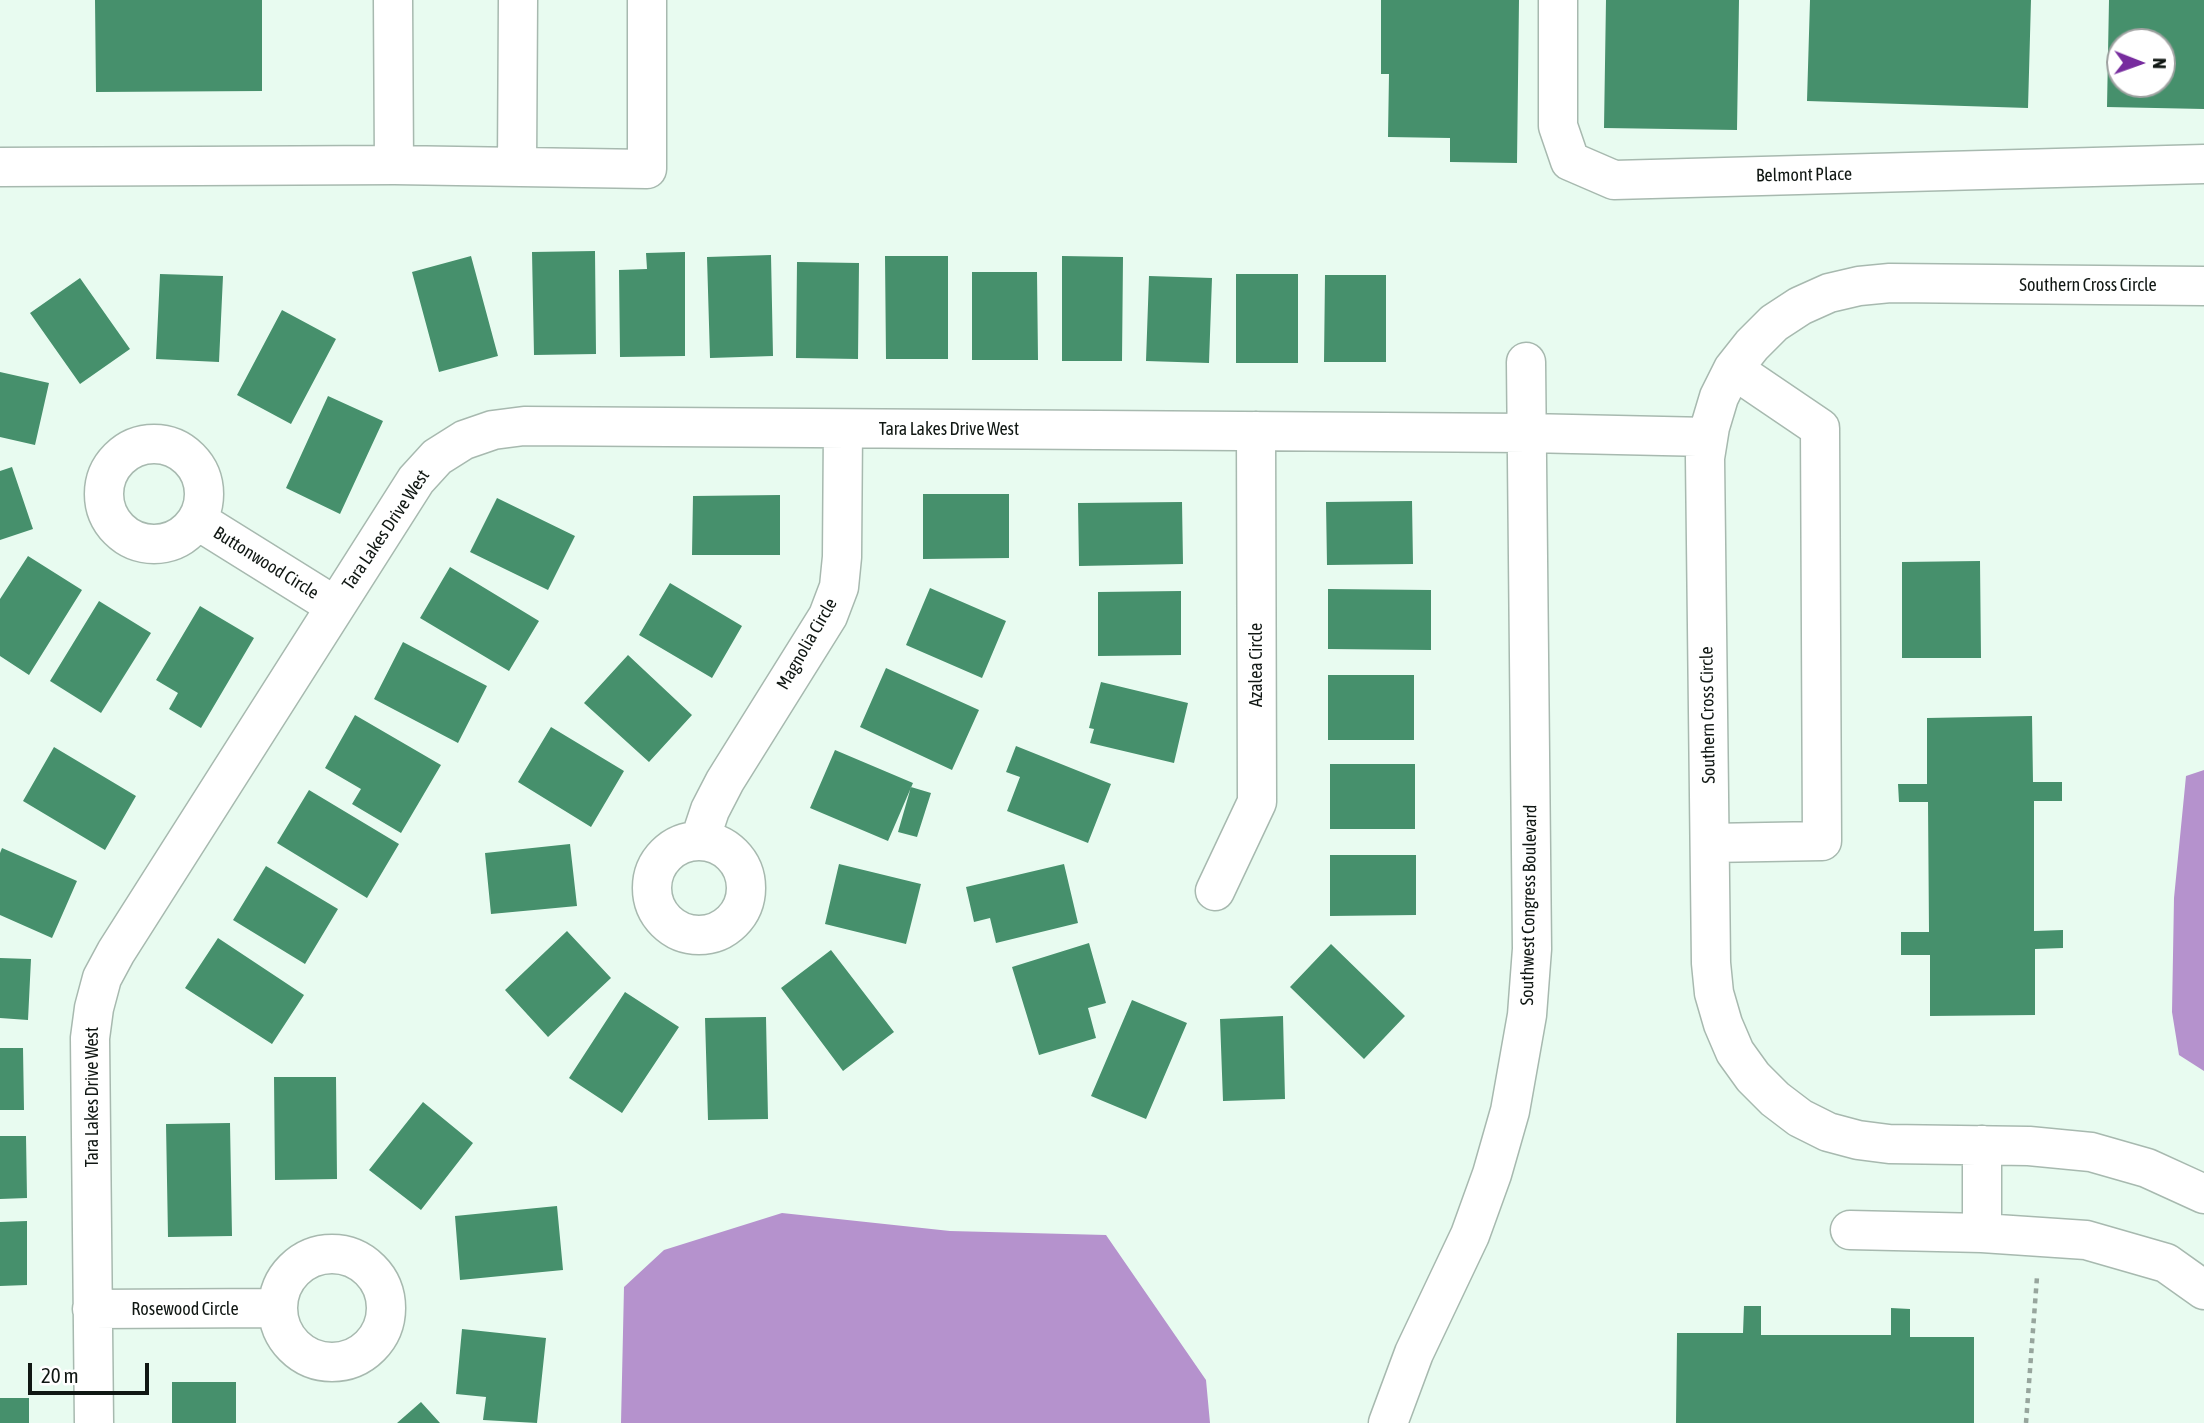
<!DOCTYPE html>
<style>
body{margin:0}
#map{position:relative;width:2204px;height:1423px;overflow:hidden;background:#e8fbf0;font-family:"Asap Condensed",sans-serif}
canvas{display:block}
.north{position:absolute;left:2106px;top:28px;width:70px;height:70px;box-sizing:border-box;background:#fff;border:2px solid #9fa2a1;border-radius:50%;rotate:91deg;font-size:19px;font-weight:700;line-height:28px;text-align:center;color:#101713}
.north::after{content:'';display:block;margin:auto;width:24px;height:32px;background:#772c9e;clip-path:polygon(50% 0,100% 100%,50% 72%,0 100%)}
.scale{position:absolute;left:28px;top:1363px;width:121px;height:32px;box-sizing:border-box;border:4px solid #101713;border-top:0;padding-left:9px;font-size:21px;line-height:24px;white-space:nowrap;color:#101713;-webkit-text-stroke:5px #fff;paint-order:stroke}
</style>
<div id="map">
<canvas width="2204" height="1423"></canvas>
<div class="north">N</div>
<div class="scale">20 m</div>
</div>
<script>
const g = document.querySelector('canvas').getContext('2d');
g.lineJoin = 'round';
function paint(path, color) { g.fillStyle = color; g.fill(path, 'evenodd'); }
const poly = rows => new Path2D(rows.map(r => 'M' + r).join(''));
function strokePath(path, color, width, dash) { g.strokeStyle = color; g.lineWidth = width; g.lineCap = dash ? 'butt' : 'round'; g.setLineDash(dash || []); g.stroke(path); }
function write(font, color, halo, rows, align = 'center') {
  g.font = font + ' "Asap Condensed",sans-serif'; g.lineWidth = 7; g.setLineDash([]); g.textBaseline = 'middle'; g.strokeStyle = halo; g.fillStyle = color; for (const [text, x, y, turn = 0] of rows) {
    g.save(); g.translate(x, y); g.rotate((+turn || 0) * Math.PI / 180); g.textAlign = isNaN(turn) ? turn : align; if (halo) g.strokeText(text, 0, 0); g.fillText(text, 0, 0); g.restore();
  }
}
paint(poly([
 [2204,770,2204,1071,2179,1055,2172,1012,2174,898,2186,776],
 [782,1213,950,1231,1106,1235,1206,1380,1210,1423,621,1423,624,1287,664,1250]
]), '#b592cd');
paint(poly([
 [95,0,262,0,262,91,96,92],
 [1381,0,1519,0,1517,163,1450,162,1450,138,1388,137,1389,74,1381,74],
 [1606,0,1739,0,1737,130,1604,128],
 [1810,0,2031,0,2028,108,1807,101],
 [2109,0,2204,0,2204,109,2107,107],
 [2120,42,2162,42,2162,84,2120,84],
 [595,251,596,354,534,355,532,252],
 [685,252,685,356,620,357,619,270,647,269,646,253],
 [771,255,773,356,710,358,707,257],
 [471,256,498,356,439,372,412,272],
 [885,256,948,256,948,359,886,359],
 [1062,256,1123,257,1122,361,1062,361],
 [797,262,859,263,858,359,796,358],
 [972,272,1037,272,1038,360,972,360],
 [160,274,223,276,219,362,156,359],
 [1236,274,1298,274,1298,363,1236,363],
 [1325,275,1386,275,1386,362,1324,362],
 [1149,276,1212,278,1209,363,1146,361],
 [80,278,130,349,80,384,30,313],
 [282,310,336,339,291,424,237,395],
 [0,372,49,383,35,445,0,437],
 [328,396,383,421,340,514,286,488],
 [12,467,33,529,0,540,0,471],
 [923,494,1009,494,1009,558,923,559],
 [780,495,780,555,692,555,693,496],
 [497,498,575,536,548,590,470,552],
 [1412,501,1413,564,1327,565,1326,502],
 [1182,502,1183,564,1079,566,1078,503],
 [28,556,82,590,29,675,0,656,0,599],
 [1980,561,1981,658,1902,658,1902,562],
 [450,567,539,621,509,671,420,618],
 [670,583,742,626,712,678,639,635],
 [930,588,1006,621,982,678,906,645],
 [1328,589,1431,590,1431,650,1328,649],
 [1181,591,1181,655,1098,656,1098,592],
 [99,601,151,633,101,713,50,681],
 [200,606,254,638,201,728,169,709,178,693,156,680],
 [403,642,487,686,458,743,374,699],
 [628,655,692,715,649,762,584,703],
 [886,668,979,710,952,770,860,727],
 [1328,675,1414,675,1414,740,1328,740],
 [1101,682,1188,703,1174,763,1090,743,1094,729,1089,728],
 [355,715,441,765,401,833,352,804,361,789,325,768],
 [2032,716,2033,782,2062,782,2062,801,2034,801,2034,931,2063,930,2063,948,2035,949,2035,1015,1930,1016,1930,955,1901,955,1901,932,1929,932,1928,802,1899,802,1898,784,1927,784,1927,718],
 [551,727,624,771,591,827,518,782],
 [1016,746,1111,784,1088,843,1007,811,1020,777,1006,772],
 [54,747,136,796,105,850,23,801],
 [835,750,913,783,888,841,810,808],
 [1330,764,1415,764,1415,829,1330,829],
 [911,787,931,793,917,837,898,832],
 [309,790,399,844,367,898,277,843],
 [570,844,577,906,491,914,485,853],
 [2,848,77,881,52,938,0,915,0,853],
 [1330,855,1416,855,1416,915,1330,916],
 [839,864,921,884,906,944,825,924],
 [1064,864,1078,923,996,943,990,918,974,922,966,887],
 [266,866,338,909,305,964,233,920],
 [567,931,611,978,548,1037,505,990],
 [218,938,304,995,272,1044,185,988],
 [1089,943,1106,1003,1088,1008,1096,1038,1039,1055,1012,967],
 [1331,944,1405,1016,1364,1059,1290,987],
 [831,950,894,1032,843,1071,781,988],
 [0,958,31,959,28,1020,0,1018],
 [625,992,679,1027,622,1113,569,1078],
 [1132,1000,1187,1023,1146,1119,1091,1096],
 [1283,1016,1285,1099,1223,1101,1220,1019],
 [766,1017,768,1119,708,1120,705,1018],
 [0,1048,23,1048,24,1110,0,1110],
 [274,1077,336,1077,337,1179,275,1180],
 [423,1102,473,1143,421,1210,369,1170],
 [230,1123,232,1236,168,1237,166,1124],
 [0,1136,26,1136,27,1198,0,1199],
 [557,1206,563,1270,460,1280,455,1216],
 [27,1221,27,1285,0,1286,0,1222],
 [1744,1306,1761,1306,1761,1335,1891,1335,1891,1308,1910,1309,1910,1337,1974,1337,1974,1423,1676,1423,1677,1333,1743,1333],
 [462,1329,546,1338,537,1423,483,1420,486,1397,456,1394],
 [172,1382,236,1382,236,1423,172,1423],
 [0,1398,29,1398,29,1423,0,1423],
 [421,1402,440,1423,397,1423]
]), '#46906c');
const minor = poly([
 [393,0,394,165],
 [1558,0,1558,126,1570,161,1614,180,2204,164],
 [0,167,394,165,647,169,647,0],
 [517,167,518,0],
 [2204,286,1890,283,1859,286,1829,293,1800,306,1774,323,1752,345,1733,369,1719,397,1710,427,1705,458,1711,963,1714,993,1723,1024,1735,1052,1753,1077,1775,1099,1800,1118,1828,1132,1858,1140,1889,1144,2029,1146,2091,1152,2147,1168,2204,1194],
 '104 494a50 50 0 1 1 100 0a50 50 0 1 1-100 0Z',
 [197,520,335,606],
 [700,840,710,810,725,781,828,616,839,587,842,557,843,429],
 '652 888a47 47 0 1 1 94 0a47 47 0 1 1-94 0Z',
 [1710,843,1822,841,1820,428,1733,369],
 [1215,891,1257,802,1256,431],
 [1850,1230,1982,1233,1982,1145],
 [1982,1233,2086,1240,2166,1263,2204,1290],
 '278 1308a54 54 0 1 1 108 0a54 54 0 1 1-108 0Z',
 [92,1309,277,1308],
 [94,1423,90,1038,94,1008,102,978,116,952,416,480,437,457,464,440,493,430,524,426,1527,433,1708,437],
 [1388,1423,1414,1353,1470,1235,1492,1174,1510,1111,1527,1015,1532,949,1526,362]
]);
strokePath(minor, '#a7b9af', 41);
strokePath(poly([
 [2026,1423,2037,1277]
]), '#97a59d', 4.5, [5, 5]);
strokePath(minor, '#fff', 38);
write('18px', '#101713', '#fff', [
 ["Belmont Place",1804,175,-1],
 ["Southern Cross Circle",2088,285],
 ["Tara Lakes Drive West",949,429],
 ["Tara Lakes Drive West",386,530,-56],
 ["Buttonwood Circle",266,563,32],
 ["Magnolia Circle",807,644,-60],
 ["Azalea Circle",1256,665,-90],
 ["Southern Cross Circle",1708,715,-91],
 ["Southwest Congress Boulevard",1529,905,-89],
 ["Tara Lakes Drive West",92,1097,-90],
 ["Rosewood Circle",185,1309]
]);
</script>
